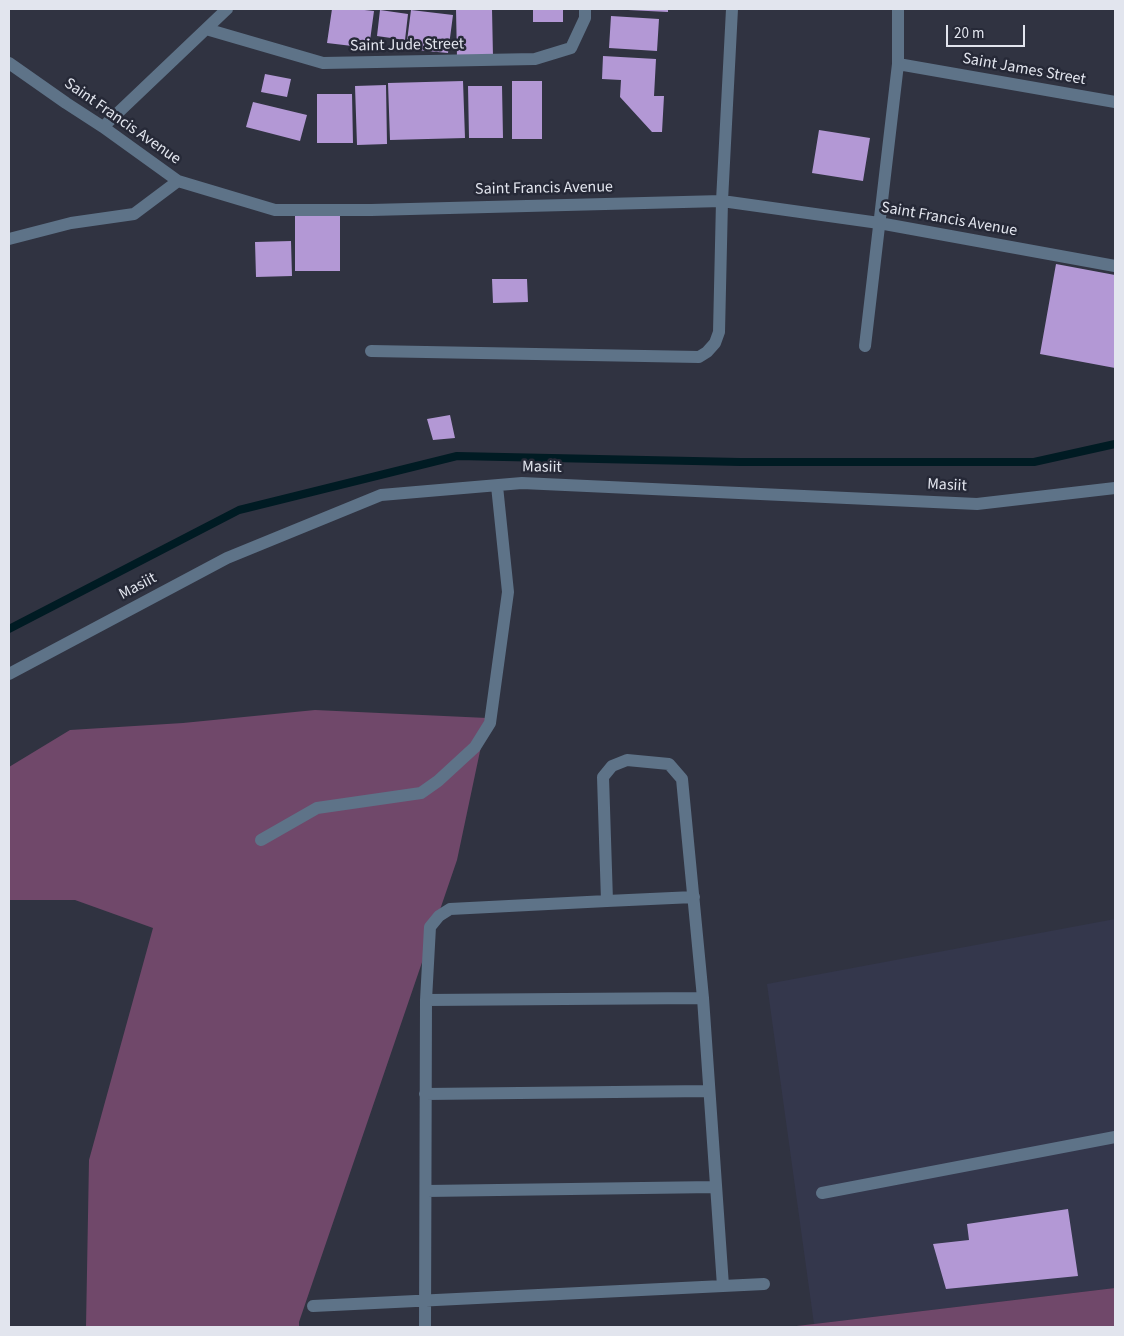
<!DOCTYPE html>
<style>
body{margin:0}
#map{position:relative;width:1124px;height:1336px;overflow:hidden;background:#303341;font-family:"Source Sans 3",sans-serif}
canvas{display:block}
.frame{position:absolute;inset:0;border:10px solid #e2e5ee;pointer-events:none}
.scale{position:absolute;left:946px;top:25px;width:79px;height:22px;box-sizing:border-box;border:2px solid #e2e5ee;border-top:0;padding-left:6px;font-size:15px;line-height:18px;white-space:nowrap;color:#e2e5ee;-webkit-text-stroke:4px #262937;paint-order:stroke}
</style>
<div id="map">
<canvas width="1124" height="1336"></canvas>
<div class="frame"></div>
<div class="scale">20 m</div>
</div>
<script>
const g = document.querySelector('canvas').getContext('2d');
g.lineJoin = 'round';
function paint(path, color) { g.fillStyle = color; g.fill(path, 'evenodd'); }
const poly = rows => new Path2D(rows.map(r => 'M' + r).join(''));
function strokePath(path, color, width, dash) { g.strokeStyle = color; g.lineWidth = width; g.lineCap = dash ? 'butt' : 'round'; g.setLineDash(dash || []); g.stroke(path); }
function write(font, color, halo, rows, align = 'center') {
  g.font = font + ' "Source Sans 3",sans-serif'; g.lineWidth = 5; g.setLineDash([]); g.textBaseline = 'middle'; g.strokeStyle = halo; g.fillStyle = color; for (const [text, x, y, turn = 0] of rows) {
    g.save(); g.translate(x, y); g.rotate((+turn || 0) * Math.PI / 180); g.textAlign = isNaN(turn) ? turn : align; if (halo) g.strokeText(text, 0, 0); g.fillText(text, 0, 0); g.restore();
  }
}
paint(poly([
 [1115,919,1115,1288,814,1324,767,984]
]), '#34374c');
paint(poly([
 [315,710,487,718,457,860,299,1322,299,1327,86,1327,89,1160,153,928,75,900,9,900,9,767,70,730,183,723],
 [1115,1288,1115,1327,788,1327,814,1324]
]), '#70486a');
strokePath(poly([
 [9,629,239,510,457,456,740,462,1034,462,1115,444]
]), '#001b23', 8);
paint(poly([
 [332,9,355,9,374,11,369,48,327,43],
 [456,9,492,9,493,57,457,58],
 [533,9,563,9,563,22,533,22],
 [628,9,668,9,668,12,628,10],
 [380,10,408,14,405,40,377,36],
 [411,10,453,15,448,53,406,49],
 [611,16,659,19,657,51,609,48],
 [603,56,656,59,654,96,664,96,662,132,652,132,620,97,621,80,602,79],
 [265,74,291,79,287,97,261,92],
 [463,81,465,138,390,140,388,83],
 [512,81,542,81,542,139,512,139],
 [386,85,387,144,357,145,355,86],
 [468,86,502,86,503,138,469,138],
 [317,94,352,94,353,143,317,143],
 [253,102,307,115,300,141,246,127],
 [819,130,870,138,863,181,812,173],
 [295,216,340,216,340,271,295,271],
 [291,241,292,276,256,277,255,242],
 [1056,264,1115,275,1115,368,1040,354],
 [492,279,527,279,528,302,493,303],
 [450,415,455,438,433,440,427,419],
 [1068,1209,1078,1276,946,1289,933,1244,969,1240,967,1224]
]), '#b398d5');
strokePath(poly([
 [206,29,323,63,535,59,571,48,585,18,585,9],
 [9,63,66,103,103,127,178,181,275,210,371,210,722,201,879,223,1115,266],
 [898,64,1115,102],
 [103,127,227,9],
 [9,239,71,223,134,214,178,181],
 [865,346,898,64,898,9],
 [371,351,699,357,707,352,715,343,719,332,722,201,732,9],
 [9,674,227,558,381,495,522,483,977,504,1115,488],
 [261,840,317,808,421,793,438,781,475,747,490,723,508,592,497,486],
 [607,901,694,897],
 [426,1000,703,998],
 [425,1094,709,1091],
 [426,1191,715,1187],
 [822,1193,1115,1137],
 [313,1306,723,1286],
 [425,1327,426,1000,430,927,439,916,450,909,607,901,603,777,612,766,627,760,669,764,682,779,703,998,723,1286,764,1284]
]), '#5e7388', 12);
write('16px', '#e2e5ee', '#262937', [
 ["Saint Jude Street",407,46,-1],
 ["Saint James Street",1024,70,10],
 ["Saint Francis Avenue",122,122,35],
 ["Saint Francis Avenue",544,189,-1],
 ["Saint Francis Avenue",949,220,10],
 ["Masiit",542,468,1],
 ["Masiit",947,486,3],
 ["Masiit",138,587,-28]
]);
</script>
